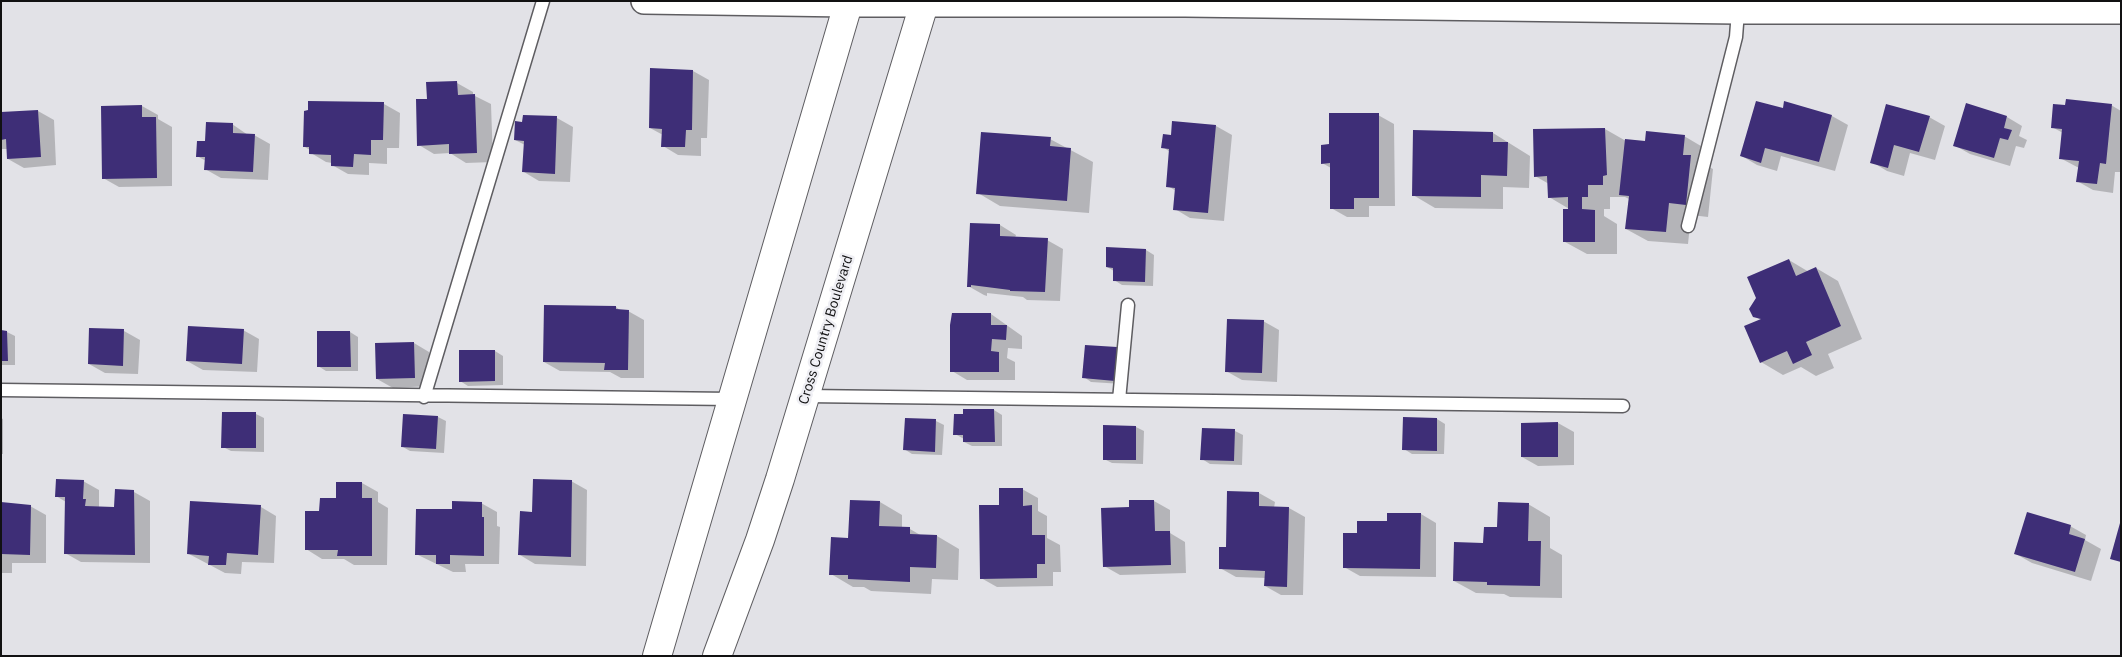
<!DOCTYPE html>
<style>
body{margin:0}
#map{position:relative;width:2122px;height:657px;overflow:hidden;background:#e2e2e7;font-family:"IBM Plex Sans",sans-serif}
canvas{display:block}
.frame{position:absolute;inset:0;border:2px solid #111112;pointer-events:none}
</style>
<div id="map">
<canvas width="2122" height="657"></canvas>
<div class="frame"></div>
</div>
<script>
const g = document.querySelector('canvas').getContext('2d');
g.lineJoin = 'round';
function paint(path, color) { g.fillStyle = color; g.fill(path, 'evenodd'); }
const poly = rows => new Path2D(rows.map(r => 'M' + r).join(''));
function strokePath(path, color, width, dash) { g.strokeStyle = color; g.lineWidth = width; g.lineCap = dash ? 'butt' : 'round'; g.setLineDash(dash || []); g.stroke(path); }
function write(font, color, halo, rows, align = 'center') {
  g.font = font + ' "IBM Plex Sans",sans-serif'; g.lineWidth = 5; g.setLineDash([]); g.textBaseline = 'middle'; g.strokeStyle = halo; g.fillStyle = color; for (const [text, x, y, turn = 0] of rows) {
    g.save(); g.translate(x, y); g.rotate((+turn || 0) * Math.PI / 180); g.textAlign = isNaN(turn) ? turn : align; if (halo) g.strokeText(text, 0, 0); g.fillText(text, 0, 0); g.restore();
  }
}
paint(poly([
 [693,71,709,80,707,138,701,138,701,156,678,155,663,146,663,135,650,128],
 [457,83,473,92,473,95,491,104,493,162,466,163,450,153,434,154,419,145,428,100],
 [1785,103,1832,116,1848,125,1835,171,1781,156,1777,171,1757,165,1742,156,1784,110],
 [384,104,400,113,399,148,387,148,387,164,369,163,369,175,348,174,332,165,332,163,326,162,311,153,310,150,305,147],
 [2111,105,2121,111,2121,172,2115,172,2113,193,2093,190,2077,181,2079,168,2060,158,2063,133,2052,127],
 [142,106,158,115,158,119,172,127,172,186,119,187,103,178,102,107],
 [38,111,54,120,56,165,24,168,8,159,8,149,1,149,1,113],
 [1378,115,1394,124,1395,206,1369,206,1369,217,1347,217,1331,208,1331,168,1322,163,1331,145],
 [1929,117,1945,126,1935,160,1910,153,1904,176,1887,171,1872,162],
 [2007,117,2022,126,2019,136,2027,140,2024,148,2016,146,2010,166,1970,154,1954,145],
 [557,118,573,127,570,182,539,181,524,172,525,145,515,140,524,123],
 [1173,122,1216,126,1232,135,1224,221,1190,218,1175,209,1176,191,1168,186,1170,152,1163,147,1172,136],
 [232,124,248,135,254,135,270,144,268,180,221,178,205,169,206,161,197,156,206,142],
 [1605,129,1626,141,1647,142,1684,136,1706,149,1705,165,1713,169,1708,217,1691,215,1688,244,1648,241,1626,229,1629,199,1625,197,1610,197,1610,209,1604,209,1604,216,1617,224,1617,254,1587,254,1565,242,1571,210,1549,197,1549,184,1535,176,1534,131],
 [1493,133,1530,156,1529,188,1503,187,1503,209,1435,208,1413,195],
 [1050,139,1093,162,1089,213,1000,206,978,193],
 [1000,225,1016,235,1015,238,1047,240,1063,249,1060,301,1027,300,1023,297,987,293,987,296,984,295,968,286],
 [1108,249,1146,250,1154,255,1153,286,1122,285,1114,280,1114,271,1107,267],
 [1789,260,1809,272,1816,268,1838,281,1862,339,1828,354,1834,368,1816,376,1801,367,1783,375,1761,362,1761,320,1754,316],
 [616,307,621,311,628,311,644,320,644,378,621,378,610,372,560,371,544,362],
 [991,314,1022,336,1022,349,1008,348,1007,358,1015,362,1015,380,967,380,952,371],
 [1263,321,1279,330,1277,382,1242,380,1226,371],
 [243,330,259,339,257,372,203,370,187,361],
 [124,331,140,340,138,374,105,373,89,364],
 [1,332,7,332,15,336,15,365,1,365],
 [350,332,358,337,358,371,326,371,318,366],
 [414,343,429,352,430,386,393,388,377,379],
 [1117,349,1125,353,1122,384,1091,382,1084,377],
 [495,351,503,356,503,385,468,386,460,381],
 [994,410,1002,415,1002,446,972,446,964,442,964,439,955,434],
 [223,413,256,414,264,418,264,452,231,451,223,447],
 [438,417,446,421,444,453,410,451,403,447],
 [1,418,3,419,3,454,1,454],
 [1405,418,1437,419,1445,424,1444,454,1412,454,1404,449],
 [936,421,944,425,942,455,912,454,904,449],
 [1558,423,1574,432,1574,465,1538,466,1522,457],
 [1104,427,1136,427,1144,431,1143,464,1112,463,1104,459],
 [1235,431,1243,435,1242,465,1210,464,1202,459],
 [83,481,99,490,99,508,116,508,116,491,134,492,150,501,150,563,81,562,65,553,66,502,56,496],
 [571,481,587,490,586,566,535,564,520,555,533,513],
 [362,483,378,492,378,502,388,508,387,565,354,565,344,559,322,559,306,549,321,512],
 [1022,489,1038,498,1038,511,1047,516,1047,538,1060,545,1061,572,1053,572,1053,586,997,587,981,578,1000,506],
 [1259,493,1275,502,1274,508,1289,508,1305,517,1303,595,1281,595,1265,586,1266,578,1236,577,1220,568,1227,548],
 [1154,501,1170,510,1170,533,1185,542,1186,573,1120,575,1104,566,1130,509],
 [851,502,880,502,902,515,902,528,910,529,922,536,937,536,959,549,958,580,932,579,931,594,871,591,864,587,853,587,831,574,849,539],
 [1,503,30,506,46,515,46,563,12,563,12,573,1,573],
 [481,503,497,512,497,526,500,527,499,564,465,564,466,572,453,572,416,554,454,511],
 [1528,504,1550,517,1550,548,1562,555,1562,598,1510,597,1504,594,1476,593,1454,581,1498,528],
 [261,507,276,516,274,563,242,562,241,574,225,573,189,554],
 [1421,514,1436,523,1436,577,1360,576,1344,567,1358,534,1388,522],
 [2070,526,2086,535,2085,540,2101,549,2091,581,2032,563,2016,554]
]), '#0003');
paint(poly([
 [650,68,693,70,692,130,686,130,685,147,661,147,662,129,649,128],
 [457,81,458,95,475,94,477,153,449,154,449,144,417,146,416,99,427,99,426,82],
 [2066,99,2112,104,2106,164,2100,163,2097,184,2076,182,2079,161,2059,159,2062,129,2051,128,2053,104,2065,105],
 [308,101,384,102,383,140,371,140,371,155,354,154,353,167,331,166,331,155,309,154,309,147,303,147,304,111,308,110],
 [1756,101,1783,108,1784,101,1832,115,1819,162,1765,148,1761,163,1740,156],
 [1966,103,2007,116,2004,128,2012,130,2008,140,2000,138,1994,158,1953,146],
 [1886,104,1930,116,1919,152,1894,145,1888,168,1870,163],
 [142,105,142,117,156,117,157,178,102,179,101,106],
 [38,110,41,157,7,159,6,139,1,140,1,112],
 [1329,113,1379,113,1379,198,1354,198,1354,209,1330,209,1330,163,1321,164,1321,145,1329,144],
 [523,115,557,116,555,174,522,172,524,141,514,140,515,121,522,122],
 [1172,121,1216,125,1208,213,1173,210,1175,188,1166,187,1169,149,1161,148,1163,134,1171,135],
 [206,122,233,123,233,133,255,134,253,172,204,170,205,157,196,157,197,141,205,141],
 [1605,128,1607,175,1603,176,1603,185,1588,185,1588,197,1582,197,1582,209,1595,210,1595,242,1563,242,1563,209,1568,209,1568,197,1548,198,1547,176,1534,177,1533,129],
 [1413,130,1493,132,1493,142,1508,142,1507,176,1481,175,1481,197,1412,196],
 [1646,131,1685,135,1683,155,1691,155,1686,205,1669,203,1666,232,1625,229,1629,196,1619,195,1625,139,1645,141],
 [981,132,1051,137,1050,146,1071,148,1067,201,976,194],
 [970,223,1000,224,1000,236,1048,238,1045,292,1010,291,1010,290,971,285,971,287,967,287],
 [1106,247,1146,249,1145,282,1113,281,1113,268,1106,267],
 [1789,259,1796,276,1816,267,1841,326,1806,342,1812,355,1793,364,1787,351,1760,363,1744,326,1761,319,1753,317,1749,309,1756,298,1747,277],
 [544,305,616,306,616,309,629,310,628,370,604,370,605,363,543,362],
 [952,313,991,313,991,325,1007,325,1006,340,992,339,991,351,999,352,999,372,950,372,950,325],
 [1227,319,1264,320,1262,373,1225,372],
 [188,326,244,329,242,364,186,361],
 [89,328,124,329,123,366,88,364],
 [1,330,7,331,8,361,1,361],
 [317,331,350,331,351,367,317,367],
 [414,342,415,378,376,379,375,343],
 [1085,345,1117,347,1115,381,1082,378],
 [459,350,495,350,495,381,459,382],
 [963,409,994,409,995,442,963,442,963,435,953,435,954,414,963,414],
 [222,412,256,412,256,448,221,448],
 [403,414,438,416,436,449,401,447],
 [1403,417,1437,418,1437,451,1402,450],
 [905,418,936,419,935,452,903,450],
 [1558,422,1558,457,1521,457,1521,423],
 [1103,425,1136,426,1136,460,1103,460],
 [1202,428,1235,429,1234,461,1200,460],
 [56,479,84,480,83,499,86,499,85,506,114,507,115,489,134,490,135,555,64,554,65,497,55,497],
 [533,479,572,480,571,557,518,555,520,511,532,512],
 [336,482,362,482,362,498,372,498,372,556,337,556,338,550,305,550,305,511,319,511,320,498,336,498],
 [999,488,1023,488,1023,506,1032,505,1032,535,1045,535,1045,564,1037,564,1037,578,980,579,979,505,999,505],
 [1227,491,1259,492,1259,506,1289,507,1287,587,1264,586,1265,571,1219,569,1219,547,1226,547],
 [850,500,880,501,879,526,910,527,910,534,937,535,936,568,910,567,910,582,848,579,848,575,829,575,831,537,848,538],
 [1129,500,1154,500,1155,531,1170,531,1171,565,1103,567,1101,508,1129,507],
 [190,501,261,505,258,555,227,553,226,565,208,565,209,556,187,554],
 [452,501,482,502,482,517,484,517,484,556,450,555,450,564,436,564,436,555,415,555,416,509,452,509],
 [1,502,31,505,30,555,1,554],
 [1498,502,1529,503,1528,541,1541,541,1540,586,1487,585,1487,582,1453,581,1454,542,1483,543,1484,527,1497,527],
 [2027,512,2071,525,2069,534,2085,539,2075,572,2014,554],
 [1387,513,1421,513,1420,569,1343,568,1343,533,1357,533,1357,521,1387,521],
 [2120,523,2121,523,2121,562,2110,559]
]), '#3e2e77');
const lane = poly([
 [1688,226,1736,37,1738,11],
 [1,390,732,399],
 [806,396,1623,406],
 [424,397,543,1],
 [1119,400,1128,305]
]);
const street = poly([
 [644,1,848,4,1185,4,1738,11,2121,11]
]);
const secondary = poly([
 [657,656,849,1],
 [717,656,760,540,780,479,925,1]
]);
strokePath(lane, '#5e5d61', 15);
strokePath(street, '#5e5d61', 28);
strokePath(secondary, '#5e5d61', 30);
strokePath(lane, '#fff', 12);
strokePath(street, '#fff', 25);
strokePath(secondary, '#fff', 28);
write('14px', '#111112', '#efeff4', [
 ["Cross Country Boulevard",826,330,-73]
]);
</script>
